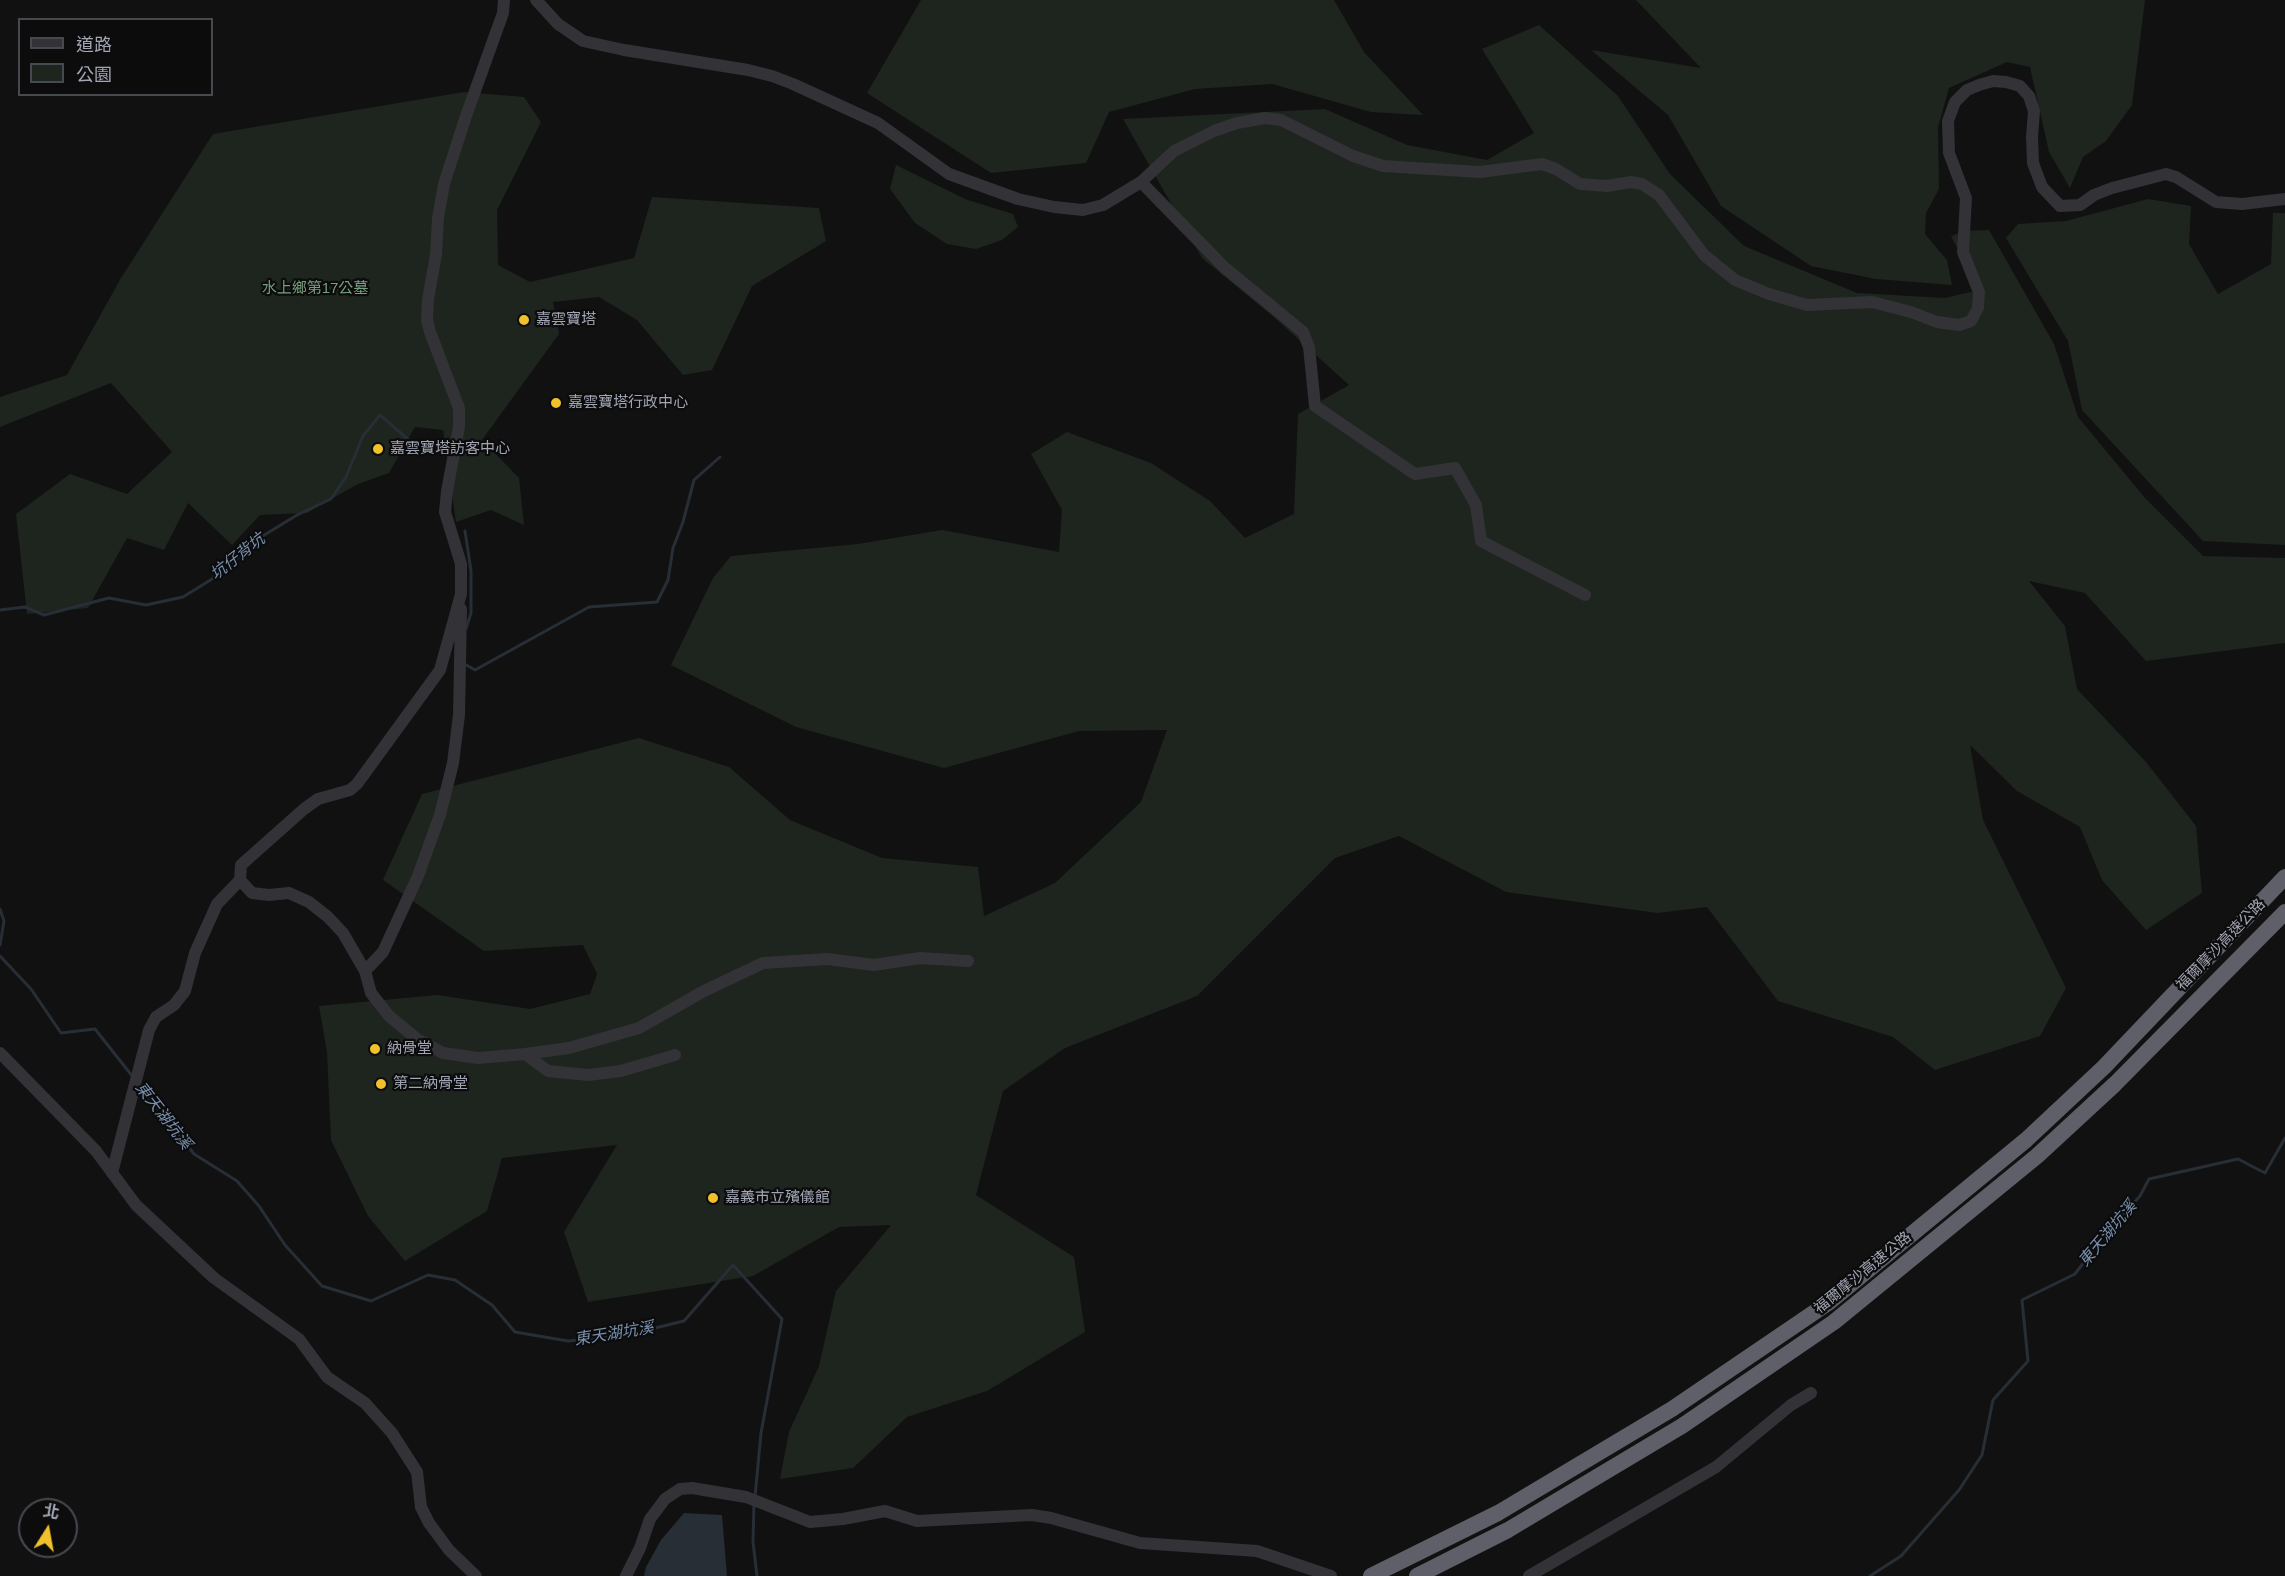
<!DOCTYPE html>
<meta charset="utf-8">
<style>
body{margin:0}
#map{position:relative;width:2285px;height:1576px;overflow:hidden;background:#111112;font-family:Arial,"Noto Sans TC",sans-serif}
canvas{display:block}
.legend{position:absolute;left:18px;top:18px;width:195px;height:78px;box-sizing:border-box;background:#0c0c0d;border:2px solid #48494f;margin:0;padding:8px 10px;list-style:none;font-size:18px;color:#a2a5b3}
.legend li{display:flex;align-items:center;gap:12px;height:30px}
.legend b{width:30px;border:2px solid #48494f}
.north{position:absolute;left:18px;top:1498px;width:60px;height:60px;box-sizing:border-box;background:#0c0c0d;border:2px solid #48494f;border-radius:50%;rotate:11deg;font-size:16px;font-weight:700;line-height:24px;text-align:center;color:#a2a5b3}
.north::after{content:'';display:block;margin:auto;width:21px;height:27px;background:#f0c12b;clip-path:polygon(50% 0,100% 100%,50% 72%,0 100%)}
</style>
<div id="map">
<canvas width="2285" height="1576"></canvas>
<ul class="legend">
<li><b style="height:8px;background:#323237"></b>道路</li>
<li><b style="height:16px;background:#1d251e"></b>公園</li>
</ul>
<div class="north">北</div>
</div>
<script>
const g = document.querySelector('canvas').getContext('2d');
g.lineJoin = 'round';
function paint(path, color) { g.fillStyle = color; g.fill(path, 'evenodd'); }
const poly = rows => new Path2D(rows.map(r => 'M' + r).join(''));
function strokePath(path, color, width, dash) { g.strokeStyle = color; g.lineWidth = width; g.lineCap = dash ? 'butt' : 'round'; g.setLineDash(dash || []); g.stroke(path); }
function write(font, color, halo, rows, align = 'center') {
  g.font = font + ' Arial,"Noto Sans TC",sans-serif'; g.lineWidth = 4.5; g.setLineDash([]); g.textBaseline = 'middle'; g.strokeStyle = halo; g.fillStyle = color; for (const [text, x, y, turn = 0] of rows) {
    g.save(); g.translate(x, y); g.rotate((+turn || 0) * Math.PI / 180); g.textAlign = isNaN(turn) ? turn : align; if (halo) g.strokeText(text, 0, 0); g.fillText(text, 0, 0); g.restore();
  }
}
paint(poly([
 [921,0,1334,0,1364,52,1423,115,1371,112,1272,84,1195,89,1109,112,1086,163,991,173,867,93],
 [1636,0,2145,0,2132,105,2106,141,2083,157,2070,188,2049,152,2030,67,2007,62,1949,88,1938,127,1939,189,1926,213,1925,234,1947,260,1952,285,1876,279,1811,266,1721,206,1668,115,1591,50,1701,68],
 [1539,25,1618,96,1670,174,1744,246,1857,293,1945,298,1979,290,1951,236,1965,231,1989,230,2054,344,2078,417,2145,498,2203,556,2285,558,2285,643,2146,661,2085,593,2029,581,2065,626,2077,689,2146,762,2196,826,2202,893,2146,930,2102,880,2080,827,2017,791,1970,745,1983,820,2066,988,2040,1036,1935,1070,1893,1037,1778,1001,1707,907,1657,913,1506,892,1399,836,1335,858,1197,996,1065,1048,1003,1091,976,1195,1074,1257,1085,1332,987,1391,907,1417,853,1468,780,1479,789,1432,819,1366,836,1291,891,1225,839,1227,753,1276,588,1302,564,1232,617,1145,502,1158,487,1211,405,1261,368,1216,331,1140,327,1052,319,1006,437,995,530,1009,590,994,597,974,583,945,484,951,383,880,422,794,639,738,729,767,790,820,882,858,978,867,984,916,1055,883,1141,802,1167,730,1079,731,944,768,796,727,671,665,713,578,731,556,858,544,942,530,1059,552,1062,510,1031,454,1067,432,1151,463,1210,501,1245,538,1294,514,1298,414,1349,385,1275,318,1202,258,1123,119,1325,109,1407,145,1487,160,1534,133,1482,49],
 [464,92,524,97,541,122,497,210,498,265,530,282,634,258,652,197,819,208,826,241,752,286,712,370,683,375,637,320,599,297,553,302,559,334,482,440,519,478,524,525,491,510,456,522,443,430,415,427,389,473,358,484,307,513,260,515,232,545,188,503,164,550,127,538,88,608,27,614,16,514,70,474,127,494,172,452,111,383,0,427,0,397,67,375,121,278,213,134],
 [896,165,965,199,1013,214,1018,227,1002,240,976,249,947,244,915,223,890,189],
 [2148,199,2191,206,2189,244,2218,294,2271,264,2273,213,2285,213,2285,545,2203,541,2082,410,2068,341,2006,238,2018,224,2066,221]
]), '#1d251e');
paint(poly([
 [684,1513,722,1515,727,1576,644,1576,646,1567,661,1540]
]), '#272e35');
strokePath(poly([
 [465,531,471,571,471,613,466,629],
 [0,610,25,607,44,615,109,598,146,605,183,597,225,571,253,542,297,515,331,499,346,477,363,436,380,415,417,447],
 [463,663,475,670,589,607,657,602,668,580,673,548,683,522,694,480,720,457],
 [0,909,4,921,0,945],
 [0,956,31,989,61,1033,95,1029,133,1077],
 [139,1085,194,1154,237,1181,259,1206,285,1245,322,1286,371,1301,428,1275,455,1280,492,1305,515,1332,568,1341,622,1336,684,1321,733,1265,782,1319,761,1433,755,1497],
 [754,1503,753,1542,757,1576],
 [1870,1576,1901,1556,1959,1490,1982,1455,1993,1400,2028,1361,2022,1300,2075,1274,2106,1233,2140,1196,2149,1179,2238,1159,2265,1173,2285,1138]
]), '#272e35', 3);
strokePath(poly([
 [504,0,503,13,466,116,444,184,438,218,436,255,428,299,427,320,430,332,459,408,459,427,447,491,445,512,461,564,461,594,440,670,357,784,350,790,318,799,304,809,241,865,240,880,252,893,269,895,289,893,309,902,328,917,343,933,365,971,371,993,389,1016,417,1039,443,1053,478,1058,525,1054,548,1071,588,1075,621,1071,675,1055],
 [536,0,558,24,583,41,624,50,748,70,772,76,793,84,878,123,949,174,1018,199,1054,207,1083,210,1103,205,1141,182,1174,151,1214,131,1237,123,1265,118,1281,120,1353,156,1383,166,1480,172,1542,164,1556,169,1580,184,1607,186,1631,182,1642,184,1659,195,1704,255,1735,280,1769,294,1807,305,1872,302,1911,312,1937,322,1959,325,1971,321,1978,308,1979,292,1963,252,1966,198,1949,153,1948,121,1955,102,1967,90,1979,85,1993,81,2006,82,2020,86,2029,96,2034,111,2032,137,2033,163,2042,187,2060,206,2080,205,2094,195,2112,188,2166,174,2176,177,2216,202,2242,204,2285,199],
 [1141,182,1224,267,1303,332,1309,347,1315,406,1415,474,1455,468,1476,505,1481,541,1585,595],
 [365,971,383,952,418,876,440,815,453,763,459,715,461,609],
 [0,1053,96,1151,136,1205,214,1278,299,1339,327,1377,365,1403,392,1433,417,1472,421,1507,429,1523,449,1550,476,1576],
 [525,1054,569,1048,639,1028,704,991,763,963,827,959,874,965,920,958,968,961],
 [112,1173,149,1030,156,1017,174,1005,185,991,195,953,217,904,240,880],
 [626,1576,640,1548,650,1519,665,1499,680,1489,692,1488,746,1497,810,1522,843,1519,885,1511,917,1521,1032,1515,1051,1518,1140,1543,1257,1551,1331,1576],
 [1529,1576,1716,1467,1791,1405,1811,1393]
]), '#323237', 12);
strokePath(poly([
 [1371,1576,1498,1513,1672,1409,1828,1303,2026,1140,2104,1067,2285,877],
 [1417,1576,1508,1530,1682,1426,1834,1322,2037,1156,2115,1084,2285,912]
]), '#5e5f68', 16);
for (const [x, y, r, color] of [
 [524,320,6,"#f0c12b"],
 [556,403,6,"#f0c12b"],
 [378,449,6,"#f0c12b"],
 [375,1049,6,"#f0c12b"],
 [381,1084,6,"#f0c12b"],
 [713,1198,6,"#f0c12b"]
]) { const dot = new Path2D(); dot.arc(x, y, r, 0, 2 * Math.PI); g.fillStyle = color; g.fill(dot); strokePath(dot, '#0c0c0d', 2); }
write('15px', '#799e7f', '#0c0c0d', [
 ["水上鄉第17公墓",315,289]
]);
write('15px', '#a2a5b3', '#0c0c0d', [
 ["嘉雲寶塔",536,320],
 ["嘉雲寶塔行政中心",568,403],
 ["嘉雲寶塔訪客中心",390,449],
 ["納骨堂",387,1049],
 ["第二納骨堂",393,1084],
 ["嘉義市立殯儀館",725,1198]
], 'left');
write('15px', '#a2a5b3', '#0c0c0d', [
 ["福爾摩沙高速公路",2221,945,-46],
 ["福爾摩沙高速公路",1863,1273,-39]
]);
write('italic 16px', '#7890ae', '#0c0c0d', [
 ["坑仔背坑",238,557,-38],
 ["東天湖坑溪",163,1116,52],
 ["東天湖坑溪",2108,1234,-50],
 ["東天湖坑溪",614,1334,-9]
]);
</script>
